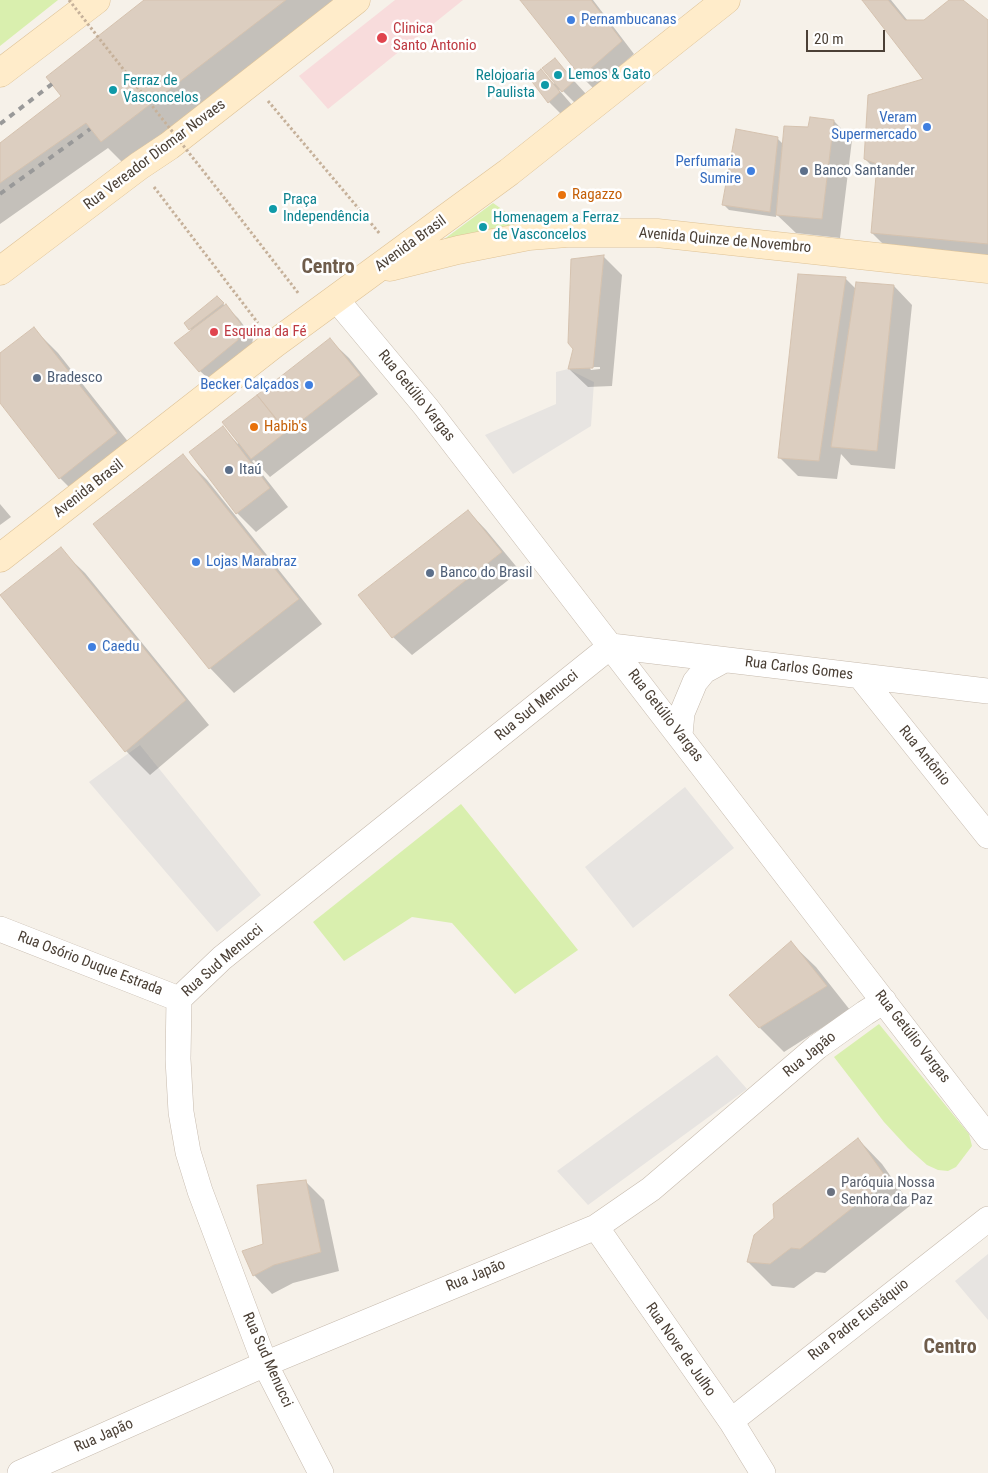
<!DOCTYPE html>
<meta charset="utf-8">
<style>
body{margin:0}
#map{position:relative;width:988px;height:1473px;overflow:hidden;background:#f6f1e9;font-family:"Roboto Condensed",sans-serif}
canvas{display:block}
.scale{position:absolute;left:806px;top:30px;width:79px;height:22px;box-sizing:border-box;border:2px solid #4b4036;border-top:0;padding-left:6px;font-size:15px;line-height:18px;white-space:nowrap;color:#4b4036;-webkit-text-stroke:4px #fff;paint-order:stroke}
</style>
<div id="map">
<canvas width="988" height="1473"></canvas>
<div class="scale">20 m</div>
</div>
<script>
const g = document.querySelector('canvas').getContext('2d');
g.lineJoin = 'round';
function paint(path, color) { g.fillStyle = color; g.fill(path, 'evenodd'); }
const poly = rows => new Path2D(rows.map(r => 'M' + r).join(''));
function strokePath(path, color, width, dash) { g.strokeStyle = color; g.lineWidth = width; g.lineCap = dash ? 'butt' : 'round'; g.setLineDash(dash || []); g.stroke(path); }
function write(font, color, halo, rows, align = 'center') {
  g.font = font + ' "Roboto Condensed",sans-serif'; g.lineWidth = 5; g.setLineDash([]); g.textBaseline = 'middle'; g.strokeStyle = halo; g.fillStyle = color; for (const [text, x, y, turn = 0] of rows) {
    g.save(); g.translate(x, y); g.rotate((+turn || 0) * Math.PI / 180); g.textAlign = isNaN(turn) ? turn : align; if (halo) g.strokeText(text, 0, 0); g.fillText(text, 0, 0); g.restore();
  }
}
paint(poly([
 [395,0,463,0,328,109,299,76]
]), '#f8dcdc');
paint(poly([
 [0,0,58,0,0,46],
 [493,203,522,223,443,240],
 [461,804,578,950,515,994,452,923,412,917,344,961,313,922],
 [879,1024,969,1134,972,1146,956,1167,948,1171,938,1170,927,1165,908,1148,884,1122,834,1057]
]), '#d9efae');
paint(poly([
 [568,369,594,382,591,426,513,474,485,435,556,404,556,372],
 [140,745,261,895,217,932,89,782],
 [685,787,734,848,633,928,585,867],
 [717,1055,747,1089,588,1205,557,1171],
 [988,1254,988,1320,955,1281]
]), '#e7e4e1');
paint(poly([
 [146,0,340,0,126,166,108,148,0,224,0,145,63,96],
 [522,0,593,0,634,54,594,89,581,76],
 [864,0,891,0,908,21,925,22,951,0,961,0,988,21,988,265,896,257,872,233,877,171,865,159,925,80],
 [555,60,586,94,575,103,561,89,559,90,572,105,561,114,549,102,541,71,554,84,556,82],
 [834,121,852,140,840,238,796,233,776,214,776,217,729,210,723,204,777,138,784,145],
 [604,257,622,275,612,386,588,387,569,369,574,349,572,260],
 [589,367,600,367,600,369,591,370],
 [845,278,857,290,894,286,912,305,895,469,851,465,841,454,837,479,798,476,779,457],
 [217,298,238,318,253,338,251,352,213,383,200,371,192,331,190,329],
 [34,329,58,353,141,458,84,502,60,478,0,401,0,355],
 [330,340,349,358,378,394,270,477,254,460,252,461,288,507,256,532,237,513,223,428,238,444,239,442,224,422],
 [183,456,207,480,322,624,234,693,210,668],
 [0,504,11,517,0,525],
 [468,511,486,530,520,571,412,655,393,637],
 [60,549,85,573,209,725,150,775,126,751],
 [791,943,816,967,850,1010,784,1052,760,1028],
 [858,1139,882,1164,911,1205,825,1273,816,1272,794,1288,772,1286,748,1262],
 [306,1182,324,1200,339,1271,293,1283,272,1294,254,1275,264,1245]
]), '#0003');
const building = poly([
 [144,0,286,0,101,142,86,123,0,183,0,143,61,96,46,77,144,0],
 [520,0,591,0,622,41,581,77,520,0],
 [862,0,888,0,905,20,924,20,949,0,963,0,988,20,988,244,871,233,877,164,864,159,868,95,923,79,862,0],
 [555,58,574,81,562,92,542,68,555,58],
 [541,69,560,92,548,103,530,79,541,69],
 [810,117,834,120,822,219,776,215,784,126,808,127,810,117],
 [736,129,778,137,770,212,722,205,736,129],
 [604,255,593,368,568,369,573,349,568,343,571,259,604,255],
 [798,274,846,277,819,461,778,458,798,274],
 [856,282,894,285,877,451,831,447,856,282],
 [217,296,224,303,189,330,184,323,217,296],
 [226,304,241,324,238,340,199,372,174,343,226,304],
 [34,327,117,433,59,479,0,403,0,353,34,327],
 [330,338,360,375,287,432,257,395,330,338],
 [257,395,286,432,251,459,222,422,257,395],
 [223,426,270,488,236,514,189,452,223,426],
 [183,454,299,599,209,669,93,524,183,454],
 [468,510,502,552,392,638,358,595,468,510],
 [61,547,186,700,125,752,0,595,61,547],
 [791,941,827,986,759,1028,729,995,791,941],
 [858,1138,888,1180,800,1249,791,1248,770,1264,747,1262,754,1235,774,1218,773,1204,858,1138],
 [306,1180,321,1252,274,1265,253,1276,242,1251,263,1244,257,1185,306,1180]
]);
paint(building, '#dccec0');
strokePath(building, '#d5c2af', 1);
const street = poly([
 [336,299,426,407,988,1137],
 [860,676,988,836],
 [680,735,682,713,695,682,704,671,724,660],
 [0,929,179,999],
 [596,1227,731,1421,763,1473],
 [731,1421,988,1219],
 [20,1473,265,1364,596,1227,651,1189,817,1047,865,1013,884,1001],
 [321,1473,265,1364,200,1191,188,1152,181,1112,178,1059,179,999,222,958,611,646,988,691]
]);
const secondary = poly([
 [0,73,96,0],
 [390,267,458,250,529,236,567,233,657,233,988,269],
 [0,271,139,166,169,146,356,0],
 [0,558,274,344,509,172,726,0]
]);
strokePath(street, '#c6baad', 26);
strokePath(secondary, '#dec296', 29);
strokePath(poly([
 [268,101,380,234],
 [154,187,258,323],
 [226,200,299,294]
]), '#c6b19a', 3, [2.5, 2.5]);
strokePath(street, '#fff', 25);
strokePath(secondary, '#ffecca', 28);
strokePath(poly([
 [0,124,52,84],
 [0,194,90,129]
]), '#999', 4, [6, 6]);
strokePath(poly([
 [69,0,226,200]
]), '#c6b19a', 3, [2.5, 2.5]);
for (const [x, y, r, color] of [
 [571,20,5,"#3f7fe0"],
 [382,38,6,"#e0444e"],
 [558,75,5,"#0f9aa8"],
 [545,85,5,"#0f9aa8"],
 [113,90,5,"#0f9aa8"],
 [927,127,5,"#3f7fe0"],
 [751,171,5,"#3f7fe0"],
 [804,171,5,"#5c6f8a"],
 [562,195,5,"#e8710a"],
 [273,209,5,"#0f9aa8"],
 [483,227,5,"#0f9aa8"],
 [214,332,5,"#e0444e"],
 [37,378,5,"#5c6f8a"],
 [309,385,5,"#3f7fe0"],
 [254,427,5,"#e8710a"],
 [229,470,5,"#5c6f8a"],
 [196,562,5,"#3f7fe0"],
 [430,573,5,"#5c6f8a"],
 [92,647,5,"#3f7fe0"],
 [831,1192,5,"#6b7280"]
]) { const dot = new Path2D(); dot.arc(x, y, r, 0, 2 * Math.PI); g.fillStyle = color; g.fill(dot); strokePath(dot, '#fff', 2); }
write('15px', '#366cbe', '#fff', [
 ["Pernambucanas",581,20],
 ["Veram",917,118,"right"],
 ["Supermercado",917,135,"right"],
 ["Perfumaria",741,162,"right"],
 ["Sumire",741,179,"right"],
 ["Becker Calçados",299,385,"right"],
 ["Lojas Marabraz",206,562],
 ["Caedu",102,647]
], 'left');
write('15px', '#be3a42', '#fff', [
 ["Clinica",393,29],
 ["Santo Antonio",393,46],
 ["Esquina da Fé",224,332]
], 'left');
write('15px', '#0d838f', '#fff', [
 ["Lemos & Gato",568,75],
 ["Relojoaria",535,76,"right"],
 ["Paulista",535,93,"right"],
 ["Ferraz de",123,81],
 ["Vasconcelos",123,98],
 ["Praça",283,200],
 ["Independência",283,217],
 ["Homenagem a Ferraz",493,218],
 ["de Vasconcelos",493,235]
], 'left');
write('15px', '#4b4036', '#fff', [
 ["Rua Vereador Diomar Novaes",155,155,-37],
 ["Avenida Quinze de Novembro",725,241,5],
 ["Avenida Brasil",411,244,-36],
 ["Rua Getúlio Vargas",416,396,51],
 ["Avenida Brasil",89,489,-38],
 ["Rua Carlos Gomes",799,669,7],
 ["Rua Sud Menucci",537,706,-39],
 ["Rua Getúlio Vargas",665,716,52],
 ["Rua Antônio",924,756,51],
 ["Rua Sud Menucci",223,961,-41],
 ["Rua Osório Duque Estrada",90,964,21],
 ["Rua Getúlio Vargas",912,1037,52],
 ["Rua Japão",810,1055,-39],
 ["Rua Japão",476,1276,-22],
 ["Rua Padre Eustáquio",859,1320,-38],
 ["Rua Nove de Julho",680,1350,55],
 ["Rua Sud Menucci",267,1360,66],
 ["Rua Japão",104,1436,-24]
]);
write('15px', '#4e5e75', '#fff', [
 ["Banco Santander",814,171],
 ["Bradesco",47,378],
 ["Itaú",239,470],
 ["Banco do Brasil",440,573]
], 'left');
write('15px', '#c56008', '#fff', [
 ["Ragazzo",572,195],
 ["Habib's",264,427]
], 'left');
write('15px', '#5b616d', '#fff', [
 ["Paróquia Nossa",841,1183],
 ["Senhora da Paz",841,1200]
], 'left');
write('bold 20px', '#6f5d4c', '#fff', [
 ["Centro",328,268],
 ["Centro",950,1348]
]);
</script>
